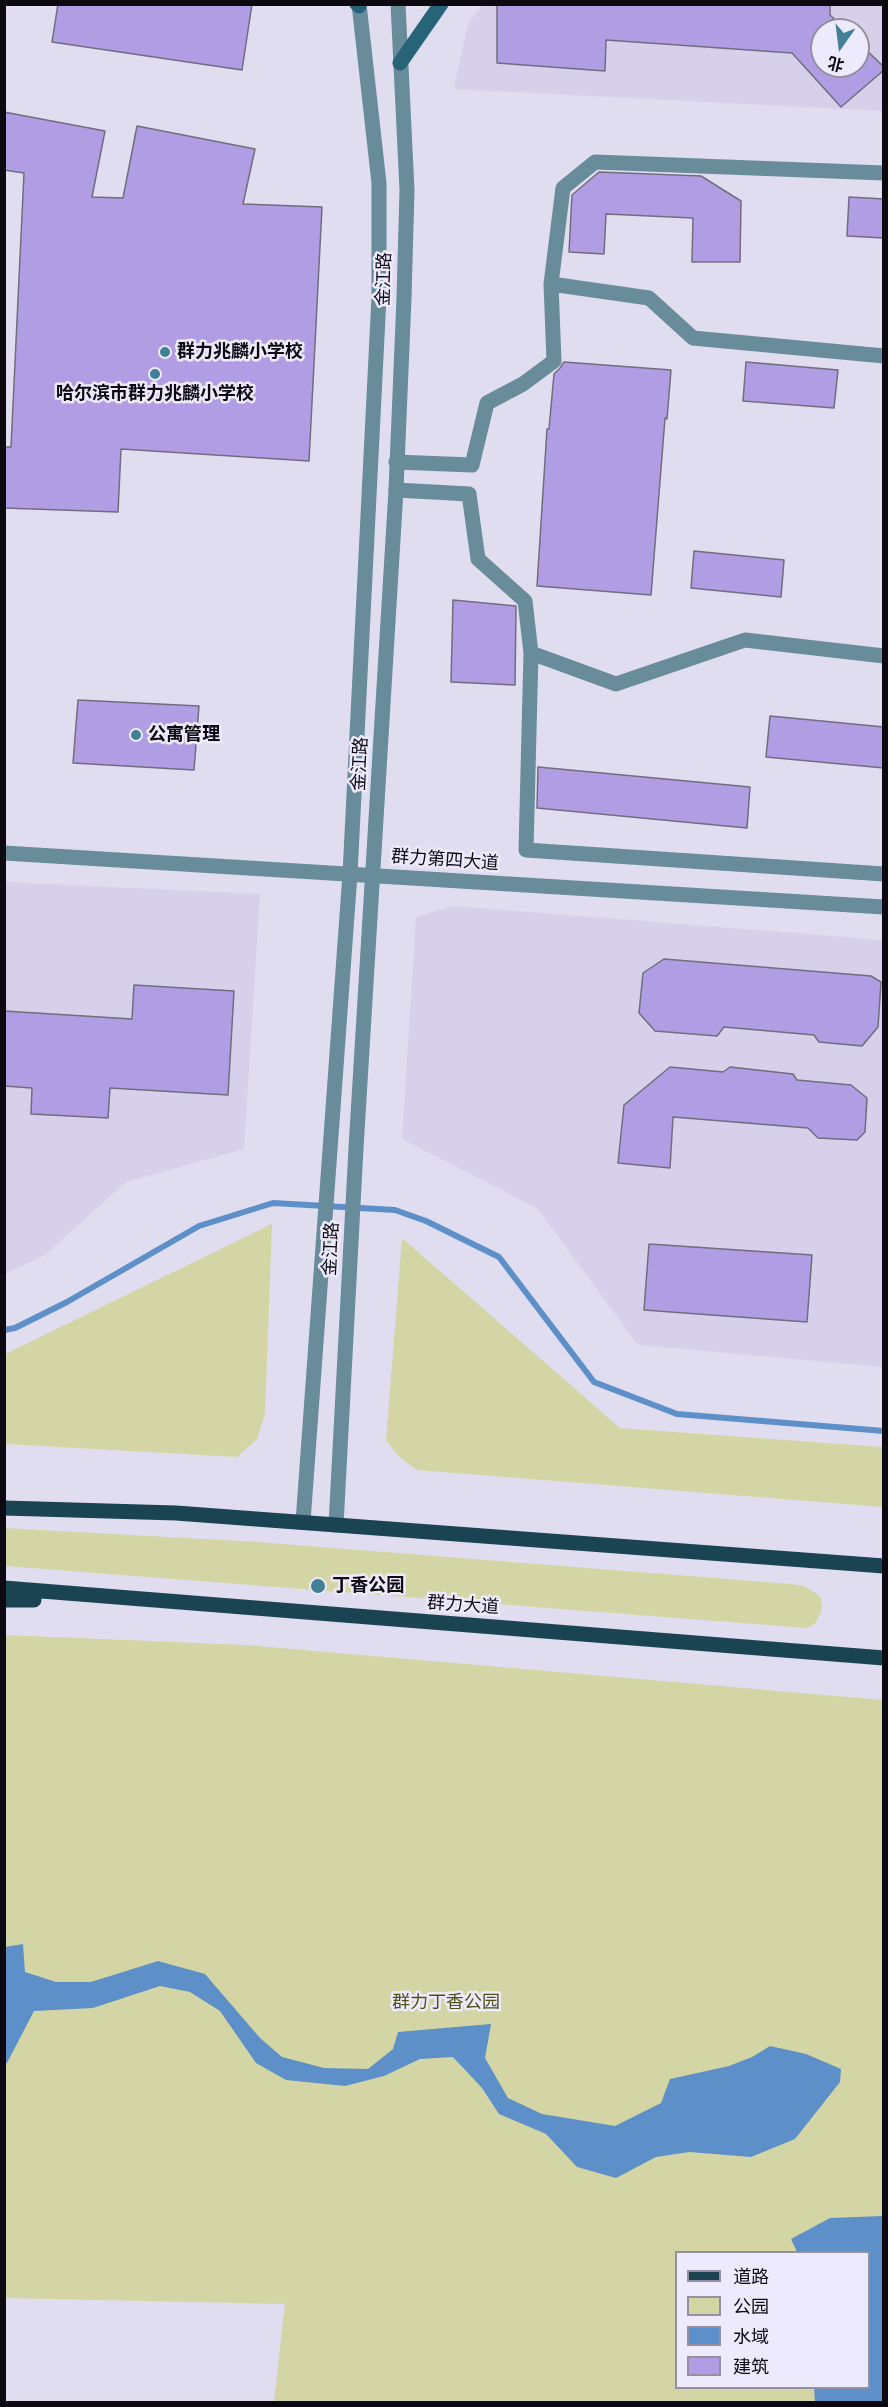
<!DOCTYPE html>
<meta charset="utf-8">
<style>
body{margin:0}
#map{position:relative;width:888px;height:2407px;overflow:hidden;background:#e1ddf0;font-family:Poppins,"Noto Sans SC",sans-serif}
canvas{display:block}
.frame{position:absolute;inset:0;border:6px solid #0c0a10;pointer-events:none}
.legend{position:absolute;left:675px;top:2251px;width:195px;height:138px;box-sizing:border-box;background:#eeeafe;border:2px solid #94909f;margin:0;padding:8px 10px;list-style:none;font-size:18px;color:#0c0a10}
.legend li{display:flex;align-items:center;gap:12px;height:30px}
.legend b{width:30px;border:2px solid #94909f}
.north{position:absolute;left:810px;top:18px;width:60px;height:60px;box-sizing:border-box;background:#eeeafe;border:2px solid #94909f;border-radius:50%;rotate:194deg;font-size:16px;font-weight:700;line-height:24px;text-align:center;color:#0c0a10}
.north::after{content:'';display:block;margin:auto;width:21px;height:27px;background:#418095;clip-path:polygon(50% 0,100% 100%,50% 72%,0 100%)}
</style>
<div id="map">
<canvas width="888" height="2407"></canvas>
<div class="frame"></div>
<ul class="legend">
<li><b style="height:8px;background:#1a4452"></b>道路</li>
<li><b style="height:16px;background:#d3d6a4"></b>公园</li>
<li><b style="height:16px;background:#5d8fc8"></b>水域</li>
<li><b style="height:16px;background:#b09de4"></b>建筑</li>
</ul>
<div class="north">北</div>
</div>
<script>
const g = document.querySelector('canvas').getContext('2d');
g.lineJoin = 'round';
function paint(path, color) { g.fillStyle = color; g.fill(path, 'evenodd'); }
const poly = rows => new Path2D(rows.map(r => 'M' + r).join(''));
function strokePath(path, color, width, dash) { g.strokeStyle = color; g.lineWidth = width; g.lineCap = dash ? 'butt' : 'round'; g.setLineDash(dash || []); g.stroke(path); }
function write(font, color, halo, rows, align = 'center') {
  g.font = font + ' Poppins,"Noto Sans SC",sans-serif'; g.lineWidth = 5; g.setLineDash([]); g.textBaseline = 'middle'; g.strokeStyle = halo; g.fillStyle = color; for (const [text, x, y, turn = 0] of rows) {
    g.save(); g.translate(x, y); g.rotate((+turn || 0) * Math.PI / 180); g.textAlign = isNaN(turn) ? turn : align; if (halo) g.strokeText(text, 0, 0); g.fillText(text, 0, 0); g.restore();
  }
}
paint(poly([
 [483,5,883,5,883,111,454,89,468,23],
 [822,30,858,30,858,66,822,66],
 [5,882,260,894,244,1149,126,1182,45,1255,5,1274],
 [453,906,883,940,883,1367,638,1345,537,1208,402,1139,416,917]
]), '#d6d0ea');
paint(poly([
 [272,1224,265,1414,257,1439,237,1457,5,1444,5,1354],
 [402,1238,620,1428,883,1447,883,1507,417,1470,399,1457,386,1440],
 [5,1528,258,1542,791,1584,804,1586,817,1594,821,1598,822,1610,815,1624,806,1628,5,1566],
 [5,1635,246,1645,883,1700,883,2402,274,2402,285,2304,5,2298],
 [676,2252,868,2252,868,2388,676,2388]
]), '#d3d6a4');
paint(poly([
 [23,1944,25,1972,56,1982,91,1982,158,1961,205,1974,260,2038,282,2057,324,2068,368,2069,393,2049,398,2032,491,2024,485,2058,508,2098,542,2114,615,2126,661,2103,670,2079,729,2066,752,2057,770,2046,806,2054,841,2069,840,2082,795,2139,751,2157,689,2152,656,2157,616,2178,577,2167,546,2134,499,2114,482,2088,453,2057,420,2059,384,2076,345,2086,286,2080,256,2063,220,2011,190,1992,160,1986,93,2008,34,2011,7,2063,5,2064,5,1947],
 [883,2216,883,2402,815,2402,814,2388,868,2388,868,2252,797,2252,791,2239,830,2218]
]), '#5d8fc8');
strokePath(poly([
 [4,1330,15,1328,67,1302,199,1226,273,1203,395,1210,426,1221,499,1257,594,1382,677,1414,884,1431]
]), '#5d8fc8', 6);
const building = poly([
 [58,4,252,4,242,70,52,42,58,4],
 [497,4,830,4,830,15,846,30,822,30,822,66,858,66,858,42,884,67,884,70,841,107,792,53,606,40,605,71,497,63,497,4],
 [4,112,105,131,92,197,123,198,137,126,255,149,243,204,322,207,309,461,121,449,118,512,4,508,4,447,11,447,24,173,4,170,4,112],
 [599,172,701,176,741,201,740,262,692,262,693,218,606,214,604,254,569,252,572,195,599,172],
 [849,197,884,199,884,238,847,236,849,197],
 [564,362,671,370,667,419,665,418,651,595,537,586,547,429,549,429,554,374,560,368,564,362],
 [746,362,838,370,834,408,743,401,746,362],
 [694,551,784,560,781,597,691,588,694,551],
 [453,600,516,606,515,685,451,682,453,600],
 [78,700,199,706,194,770,73,763,78,700],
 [770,716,884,727,884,768,766,757,770,716],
 [538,767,750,787,747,828,537,808,538,767],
 [664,959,871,976,881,982,878,1027,862,1046,819,1042,814,1035,724,1027,717,1036,655,1031,639,1013,643,973,664,959],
 [134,985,234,991,228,1095,110,1088,108,1118,31,1114,32,1088,4,1086,4,1011,132,1019,134,985],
 [670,1067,723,1072,730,1067,793,1074,797,1080,851,1085,867,1098,865,1132,857,1140,818,1138,808,1128,673,1117,670,1168,618,1163,624,1105,670,1067],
 [649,1244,812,1255,807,1322,644,1310,649,1244]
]);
paint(building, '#b09de4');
strokePath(building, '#716d7e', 1.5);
strokePath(poly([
 [551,284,649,298,693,338,884,356],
 [396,462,472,465,487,403,523,384,554,361,551,284,563,188,595,162,884,173],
 [396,490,469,494,478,559,525,601,531,653,526,850,884,874],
 [531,653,616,684,745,640,884,656],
 [4,853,884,907]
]), '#688c9a', 15);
strokePath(poly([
 [303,1522,350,874,379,297,379,183,359,4],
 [336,1525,356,1148,396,490,404,298,407,190,398,4]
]), '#688c9a', 15);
strokePath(poly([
 [357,4,359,6],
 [400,63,441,4]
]), '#276478', 15);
strokePath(poly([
 [4,1508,176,1513,884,1566],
 [4,1588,884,1658],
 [4,1600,34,1600]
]), '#1a4452', 15);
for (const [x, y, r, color] of [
 [165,352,6,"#418095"],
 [155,374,6,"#418095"],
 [136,735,6,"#418095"],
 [318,1586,8,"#418095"]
]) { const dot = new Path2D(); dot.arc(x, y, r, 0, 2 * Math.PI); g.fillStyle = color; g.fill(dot); strokePath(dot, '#eeeafe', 2); }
write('18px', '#0c0a10', '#eeeafe', [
 ["金江路",385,279,-88],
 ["金江路",361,764,-87],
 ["群力第四大道",445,861,4],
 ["金江路",332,1249,-87],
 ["群力大道",463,1606,4]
]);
write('bold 18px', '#0c0a10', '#eeeafe', [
 ["群力兆麟小学校",177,352],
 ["哈尔滨市群力兆麟小学校",155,394,"center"],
 ["公寓管理",148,735],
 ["丁香公园",332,1586]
], 'left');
write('18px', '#515217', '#eeeafe', [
 ["群力丁香公园",446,2003]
]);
</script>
